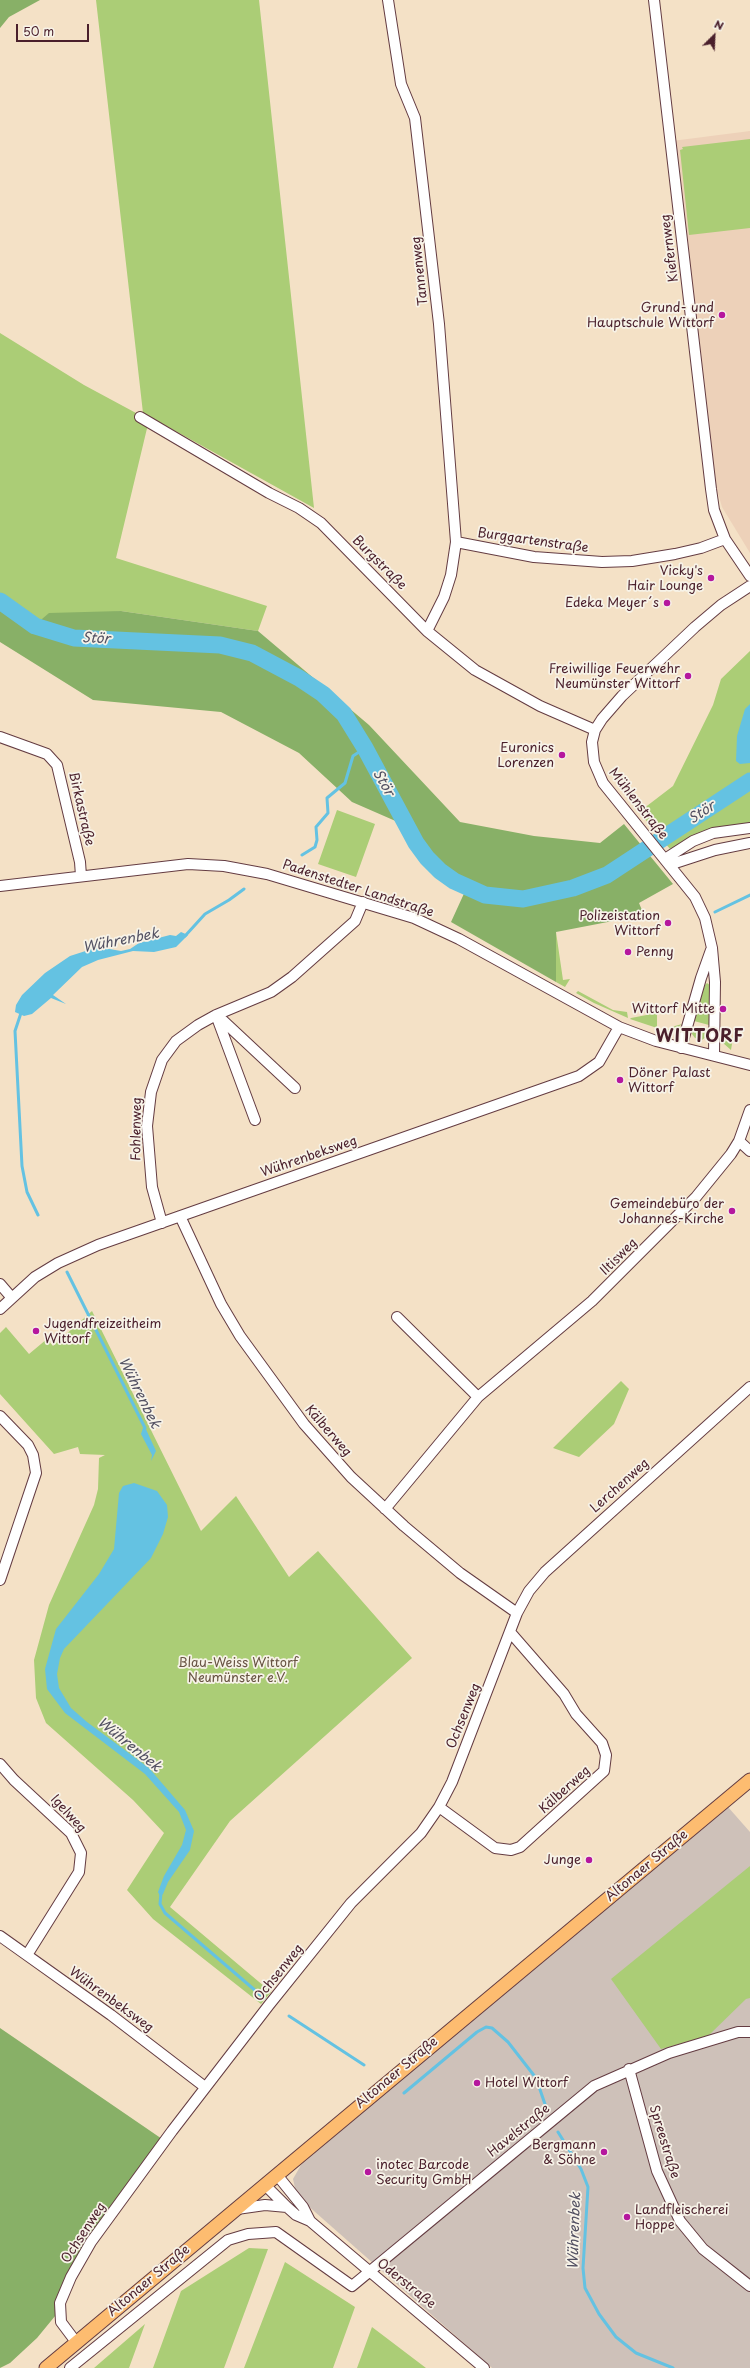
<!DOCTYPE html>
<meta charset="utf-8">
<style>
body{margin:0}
#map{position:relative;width:750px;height:2368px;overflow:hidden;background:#f4e1c6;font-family:"Playpen Sans",sans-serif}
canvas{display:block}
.north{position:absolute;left:694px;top:16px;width:40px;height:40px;-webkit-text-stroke:3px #f7f3e8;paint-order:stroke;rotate:24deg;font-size:11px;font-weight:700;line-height:16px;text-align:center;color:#4a1f2b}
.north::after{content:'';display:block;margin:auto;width:14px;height:18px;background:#4a1f2b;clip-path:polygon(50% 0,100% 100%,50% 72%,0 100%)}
.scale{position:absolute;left:16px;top:24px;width:73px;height:18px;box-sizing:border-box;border:2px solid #4a1f2b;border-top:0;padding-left:5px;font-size:12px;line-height:14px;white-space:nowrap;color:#4a1f2b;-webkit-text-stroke:3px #f7f3e8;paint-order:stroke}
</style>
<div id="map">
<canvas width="750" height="2368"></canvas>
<div class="north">N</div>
<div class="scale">50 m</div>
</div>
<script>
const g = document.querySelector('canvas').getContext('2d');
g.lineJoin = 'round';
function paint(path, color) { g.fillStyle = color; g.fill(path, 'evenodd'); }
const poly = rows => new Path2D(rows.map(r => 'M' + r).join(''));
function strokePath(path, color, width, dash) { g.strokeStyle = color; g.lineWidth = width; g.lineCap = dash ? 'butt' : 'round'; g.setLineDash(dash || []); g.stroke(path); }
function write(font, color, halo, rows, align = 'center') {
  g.font = font + ' "Playpen Sans",sans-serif'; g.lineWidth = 3.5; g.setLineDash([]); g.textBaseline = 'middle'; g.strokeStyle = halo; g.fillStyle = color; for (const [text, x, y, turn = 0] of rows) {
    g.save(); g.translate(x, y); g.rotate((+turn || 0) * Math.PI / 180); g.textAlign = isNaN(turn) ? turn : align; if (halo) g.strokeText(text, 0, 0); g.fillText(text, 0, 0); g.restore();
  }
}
paint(poly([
 [750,131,750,553,722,507,717,490,672,141]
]), '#edd1b9');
paint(poly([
 [728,1807,750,1832,750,2368,492,2368,306,2204,295,2188,293,2179,301,2165,463,2027]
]), '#cec1b9');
paint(poly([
 [96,0,259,0,314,508,143,413],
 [750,139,750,228,689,235,680,150,683,149,682,147],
 [0,333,84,385,149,420,116,558,267,606,258,631,121,611,35,626,0,601],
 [750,651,750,823,721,827,697,835,670,849,639,812,673,786,713,705,721,679],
 [337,810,375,824,356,877,318,864],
 [556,932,563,980,570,979,565,987,556,982],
 [707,983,711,986,709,1025,694,1021,705,985],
 [578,991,613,1010,627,1012,628,1018,594,1003,576,993],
 [657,1013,657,1028,630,1019,631,1018],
 [682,1024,673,1032,661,1033,675,1026],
 [693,1027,708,1031,707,1036,702,1040,695,1038,692,1034],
 [721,1033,733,1038,731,1050,723,1043],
 [92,1311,201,1531,236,1496,289,1577,318,1551,412,1658,230,1821,170,1907,271,1992,261,2004,153,1919,127,1890,164,1833,133,1800,46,1723,36,1698,34,1660,49,1605,94,1505,98,1489,99,1458,105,1455,80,1454,78,1447,54,1454,0,1394,0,1333,6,1327,29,1354,47,1339,53,1346],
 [621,1381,629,1389,614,1424,579,1457,553,1448],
 [750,1866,750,1998,746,1999,708,2036,661,2049,611,1979],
 [249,2248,268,2249,224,2368,153,2368,181,2291],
 [285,2262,355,2307,333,2368,244,2368],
 [145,2324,129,2368,94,2368],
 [372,2327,426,2368,357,2368]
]), '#abcd76');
paint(poly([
 [0,0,40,0,9,17,0,28],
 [0,601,35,625,49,613,121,611,258,631,369,725,460,822,534,836,600,843,624,824,673,884,639,903,644,915,556,932,556,982,451,922,467,887,440,871,427,858,407,826,352,802,299,753,221,712,93,700,0,642],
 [0,2028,165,2141,91,2242,60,2310,37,2338,10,2363,0,2368]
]), '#88b067');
paint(poly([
 [750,704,750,763,740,764,736,761,737,736,745,709],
 [181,932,188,935,176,947,154,952,133,951,98,960,82,967,53,995,66,1004,51,998,32,1014,24,1016,15,1012,16,1005,22,995,45,973,70,956,98,947,121,951,130,949,139,943,170,935,176,936],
 [144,1425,156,1451,151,1461,152,1455,141,1434],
 [134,1483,157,1491,167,1505,168,1517,163,1534,151,1558,64,1649,60,1658,57,1674,59,1688,71,1708,87,1722,149,1768,185,1810,194,1831,190,1850,168,1882,163,1894,160,1896,158,1892,164,1876,182,1845,186,1830,179,1812,145,1774,65,1713,47,1689,45,1669,56,1629,99,1574,114,1549,119,1493,123,1486]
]), '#64c2e2');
strokePath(poly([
 [302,855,315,847,317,840,316,827,328,813,327,798,345,783,353,756,365,748],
 [715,912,750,895],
 [185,936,205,914,229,900,244,889],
 [21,1013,15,1031,22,1166,27,1192,38,1215],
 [67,1272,145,1428],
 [161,1893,160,1904,165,1913,264,1998],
 [289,2016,364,2065],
 [404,2093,477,2032,486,2027,492,2028,508,2042,536,2078,547,2110],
 [558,2132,581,2169,588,2187,583,2268,585,2288,599,2314,616,2337,636,2353,673,2368]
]), '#64c2e2', 3);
strokePath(poly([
 [0,601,35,626,74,638,220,645,252,653,299,678,323,694,344,714,365,748,416,843,427,858,440,871,454,881,485,895,523,899,573,888,607,875,750,781]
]), '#64c2e2', 17);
const minor = poly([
 [388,0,401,84,415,118,439,324,456,542],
 [654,0,711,489,714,510,725,539],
 [140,417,269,493,299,508,321,523,427,631,475,670,540,706,595,730],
 [427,631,444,597,451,575,456,542,534,557,602,562,632,561,675,554,701,548,725,539,750,576],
 [0,737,47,754,57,765,80,862,81,876],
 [665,859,693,841,713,833,750,828],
 [669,865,715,850,750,843],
 [0,886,188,864,224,866,267,874,414,918,459,939,619,1027,656,1041,750,1065],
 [216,1015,255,1120],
 [218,1016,295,1088],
 [681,1048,701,978,711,950],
 [714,1055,715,982,712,948,705,918,695,897,603,783,594,762,592,742,595,730,602,719,622,696,695,627,721,605,750,586],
 [739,1141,750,1151],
 [180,1216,221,1304,240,1336,304,1424,351,1477,404,1526,460,1573,517,1613],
 [162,1223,152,1187,147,1126,151,1092,162,1060,176,1041,198,1025,216,1015,271,992,292,977,355,921,363,902],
 [0,1284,12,1298],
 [0,1309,35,1277,58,1263,98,1245,579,1076,599,1062,619,1027],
 [397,1317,478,1397],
 [0,1416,28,1445,33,1455,36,1473,0,1580],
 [385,1509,478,1397,592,1301,696,1197,731,1154,739,1141,750,1110],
 [0,1764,14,1780,71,1833,81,1853,79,1872,27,1955],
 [439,1807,495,1848,511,1850,520,1847,604,1771,606,1755,602,1743,576,1714,564,1694,510,1632],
 [0,1936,111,2015,205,2087],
 [629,2069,657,2171,680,2221,703,2249,750,2286],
 [277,2175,303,2207,310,2221],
 [265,2185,287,2207,296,2215,310,2221,484,2368],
 [237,2209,265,2205,287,2207],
 [76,2342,61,2322,60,2303,71,2277,91,2242,172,2131,269,2005,351,1903,421,1833,439,1807,452,1782,517,1613,529,1591,545,1572,750,1387],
 [70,2368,228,2240,248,2234,276,2232,352,2286,594,2086,669,2053,738,2032,750,2032]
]);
const major = poly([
 [46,2368,750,1780]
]);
strokePath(minor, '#643c42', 12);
strokePath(major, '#643c42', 15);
strokePath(minor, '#fff', 10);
strokePath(major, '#fdbc70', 13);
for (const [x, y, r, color] of [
 [722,315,4,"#b5179e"],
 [711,578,4,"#b5179e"],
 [667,603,4,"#b5179e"],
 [688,676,4,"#b5179e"],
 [562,755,4,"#b5179e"],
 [668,923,4,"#b5179e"],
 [628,952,4,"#b5179e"],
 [723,1009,4,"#b5179e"],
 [620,1080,4,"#b5179e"],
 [732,1211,4,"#b5179e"],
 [36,1331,4,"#b5179e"],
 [589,1860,4,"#b5179e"],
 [477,2083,4,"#b5179e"],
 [604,2152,4,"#b5179e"],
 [368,2172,4,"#b5179e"],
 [627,2217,4,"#b5179e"]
]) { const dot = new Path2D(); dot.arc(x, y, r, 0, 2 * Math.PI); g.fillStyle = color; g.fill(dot); strokePath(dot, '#f7f3e8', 1.5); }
write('13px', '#4a1f2b', '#f7f3e8', [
 ["Kiefernweg",670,248,-97],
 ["Tannenweg",420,271,-96],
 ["Burggartenstraße",533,541,8],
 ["Burgstraße",379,563,45],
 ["Mühlenstraße",638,804,52],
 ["Birkastraße",81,809,77],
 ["Padenstedter Landstraße",358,889,18],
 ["Fohlenweg",137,1129,-89],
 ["Wührenbeksweg",309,1157,-19],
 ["Iltisweg",619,1257,-45],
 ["Kälberweg",328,1431,49],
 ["Lerchenweg",620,1486,-42],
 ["Ochsenweg",464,1716,-68],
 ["Kälberweg",565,1790,-42],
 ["Igelweg",68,1814,47],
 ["Altonaer Straße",647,1866,-40],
 ["Ochsenweg",279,1973,-51],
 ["Wührenbeksweg",111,2000,36],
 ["Altonaer Straße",397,2073,-40],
 ["Havelstraße",519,2131,-39],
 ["Spreestraße",664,2142,73],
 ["Ochsenweg",84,2233,-57],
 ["Altonaer Straße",149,2281,-40],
 ["Oderstraße",406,2284,39]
]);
write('13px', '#4a1f2b', '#f7f3e8', [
 ["Grund- und",714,308],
 ["Hauptschule Wittorf",714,323],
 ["Vicky's",703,571],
 ["Hair Lounge",703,586],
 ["Edeka Meyer´s",659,603],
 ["Freiwillige Feuerwehr",680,669],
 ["Neumünster Wittorf",680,684],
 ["Euronics",554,748],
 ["Lorenzen",554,763],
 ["Polizeistation",660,916],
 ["Wittorf",660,931],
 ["Penny",636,952,"left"],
 ["Wittorf Mitte",715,1009],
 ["Döner Palast",628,1073,"left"],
 ["Wittorf",628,1088,"left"],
 ["Gemeindebüro der",724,1204],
 ["Johannes-Kirche",724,1219],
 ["Jugendfreizeitheim",44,1324,"left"],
 ["Wittorf",44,1339,"left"],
 ["Junge",581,1860],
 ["Hotel Wittorf",485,2083,"left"],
 ["Bergmann",596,2145],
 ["& Söhne",596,2160],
 ["inotec Barcode",376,2165,"left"],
 ["Security GmbH",376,2180,"left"],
 ["Landfleischerei",635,2210,"left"],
 ["Hoppe",635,2225,"left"]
], 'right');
write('13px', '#675342', '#f7f3e8', [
 ["Blau-Weiss Wittorf",238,1663],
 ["Neumünster e.V.",238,1678]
]);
write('italic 14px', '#525062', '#f7f3e8', [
 ["Stör",96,639,3],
 ["Stör",383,783,60],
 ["Stör",702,813,-33],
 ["Wührenbek",121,941,-11],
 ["Wührenbek",139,1393,64],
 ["Wührenbek",129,1745,39],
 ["Wührenbek",575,2231,-88]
]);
g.letterSpacing = '1px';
write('bold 17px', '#4a1f2b', '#f7f3e8', [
 ["WITTORF",700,1037]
]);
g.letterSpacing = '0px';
</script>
